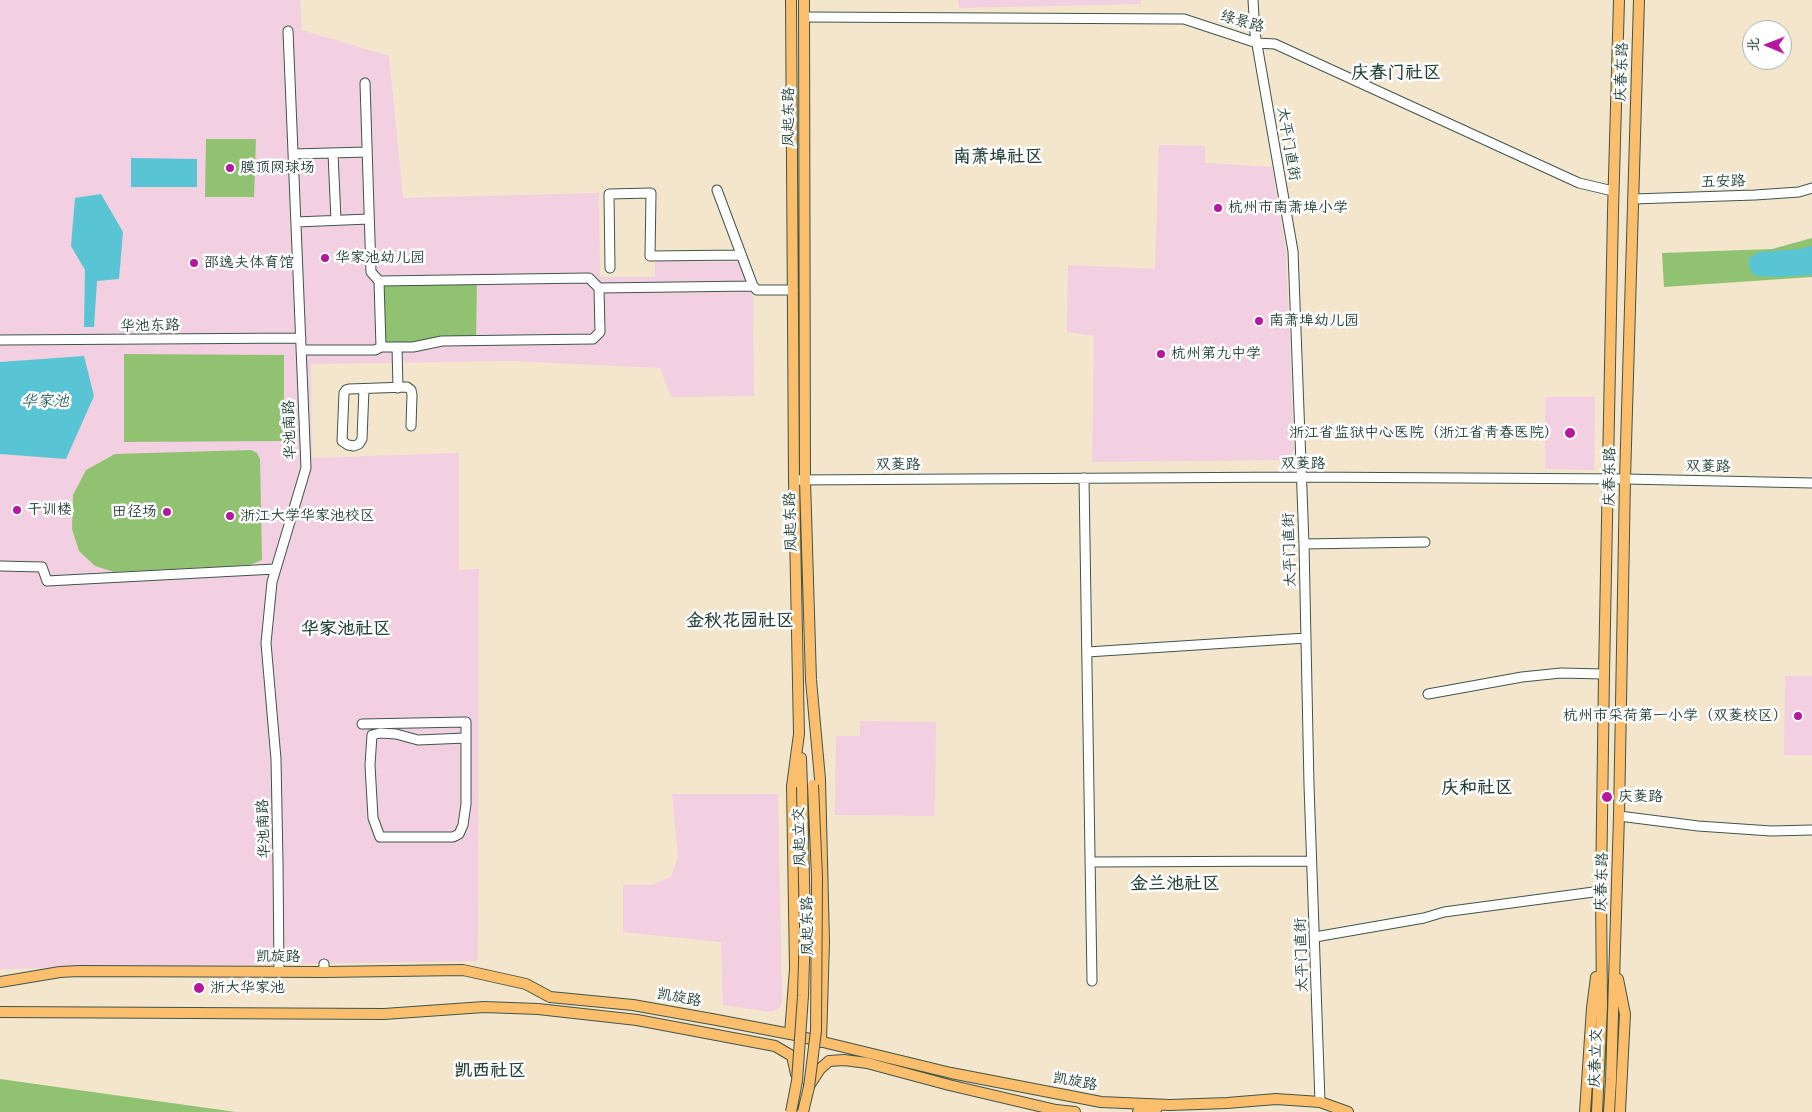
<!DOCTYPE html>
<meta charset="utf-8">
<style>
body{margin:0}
#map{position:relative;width:1812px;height:1112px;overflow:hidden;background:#f3e6cd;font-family:"Shantell Sans","LXGW WenKai TC",sans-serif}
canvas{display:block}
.north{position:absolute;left:1742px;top:20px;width:50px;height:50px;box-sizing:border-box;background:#fff;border:1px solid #a5b1ae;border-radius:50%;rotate:271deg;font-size:14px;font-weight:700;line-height:20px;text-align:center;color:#1f3d34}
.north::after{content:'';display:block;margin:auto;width:18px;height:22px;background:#b5179e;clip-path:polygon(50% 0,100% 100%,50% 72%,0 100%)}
</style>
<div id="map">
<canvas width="1812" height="1112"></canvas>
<div class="north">北</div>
</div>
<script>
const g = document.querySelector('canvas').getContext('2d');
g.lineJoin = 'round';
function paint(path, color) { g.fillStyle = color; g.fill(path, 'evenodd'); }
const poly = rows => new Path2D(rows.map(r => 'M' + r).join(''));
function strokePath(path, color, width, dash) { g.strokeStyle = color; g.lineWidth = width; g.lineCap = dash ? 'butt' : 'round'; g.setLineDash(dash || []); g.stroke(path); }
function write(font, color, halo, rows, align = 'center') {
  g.font = font + ' "Shantell Sans","LXGW WenKai TC",sans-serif'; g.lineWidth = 5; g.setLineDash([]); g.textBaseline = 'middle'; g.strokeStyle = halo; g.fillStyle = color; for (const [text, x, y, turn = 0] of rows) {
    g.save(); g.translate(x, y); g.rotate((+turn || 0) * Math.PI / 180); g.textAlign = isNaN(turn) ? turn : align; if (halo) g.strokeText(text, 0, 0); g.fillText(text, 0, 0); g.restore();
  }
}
paint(poly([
 [0,0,300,0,302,30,389,56,403,198,599,193,600,277,655,277,655,261,750,262,753,286,754,396,671,397,660,368,512,361,311,364,312,458,459,453,459,570,479,569,478,961,0,969],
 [958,0,1141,0,1141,4,959,8],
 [1159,145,1205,146,1205,163,1272,167,1286,250,1294,450,1290,457,1284,460,1092,462,1094,336,1067,332,1068,265,1155,269],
 [1545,397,1595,397,1594,470,1545,469],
 [1785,676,1812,676,1812,755,1784,755],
 [860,721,936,722,935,816,835,815,836,736,860,736],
 [672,794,778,794,782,1000,780,1008,771,1012,723,1005,721,942,623,932,623,885,651,885,671,877,678,857]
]), '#f2cfe1');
paint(poly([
 [206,139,256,139,254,197,205,197],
 [1812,238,1812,277,1664,287,1662,253,1772,249],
 [477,279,476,341,381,347,379,281],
 [124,354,284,355,284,441,124,442],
 [251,450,257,453,260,459,262,560,250,565,114,572,95,566,79,551,72,529,73,495,86,470,115,454],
 [0,1079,71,1089,236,1112,0,1112]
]), '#91c272');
paint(poly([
 [131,158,197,159,197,187,131,187],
 [101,194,123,232,119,279,97,281,94,327,84,327,85,270,71,246,75,198],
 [1812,246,1812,275,1778,277,1756,276,1752,273,1749,266,1749,258,1759,252,1799,249],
 [84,356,94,396,66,459,0,454,0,362]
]), '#59c4d4');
const minor = poly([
 [1253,0,1255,33,1293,251,1304,544,1309,785,1320,1102],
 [804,17,1184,19,1257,43,1275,44,1579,183,1613,191],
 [365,83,371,272,379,281,381,347,413,347,442,341,593,339,600,332,599,288],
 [333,153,336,220],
 [293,154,367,152],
 [717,190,753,286,757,290,793,290],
 [1633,199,1755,195,1799,192,1812,188],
 [296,222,369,219],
 [610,268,609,194,651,193,650,256,741,255],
 [379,281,589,278,599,288,753,286],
 [0,340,301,338],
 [397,347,398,388],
 [301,350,375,350,381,347],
 [364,389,362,439,359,444,354,446,348,445,342,441,344,393,346,390,349,389,407,387,411,390,412,395,411,426],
 [1084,478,1092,981],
 [794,480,1301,477,1625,479,1812,483],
 [1304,544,1425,542],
 [0,566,42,567,47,581,275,569],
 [1087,652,1306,638],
 [1428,694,1522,677,1561,673,1604,674],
 [362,724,466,722,466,804,463,825,459,834,453,837,380,837,373,818,370,765,372,735,380,733,396,734,418,740,466,738],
 [1619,816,1698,826,1771,831,1812,830],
 [1090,862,1311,861],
 [1315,937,1424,918,1444,912,1601,891],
 [279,972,278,863,276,759,266,643,272,582,306,468,288,31],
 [324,972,324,964]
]);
const major = poly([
 [804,0,805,480,811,680,820,779,824,942,821,1042],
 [801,758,802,787],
 [1618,979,1625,1014,1620,1112],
 [0,982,60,972,79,971,324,972,463,970,526,984,550,997,633,1005,717,1020,790,1034,951,1073,1101,1102,1170,1105,1227,1103,1276,1099,1320,1102,1348,1112],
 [0,1012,384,1014,484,1007,538,1009,637,1020,775,1046,792,1056,796,1074],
 [790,1034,795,969,792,786,799,734,794,480,791,0],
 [809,1086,820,1069,829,1061,844,1060,867,1063,949,1085,1056,1110,1075,1112],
 [1138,1112,1157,1108],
 [1585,1112,1592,1008,1596,977],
 [1597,1112,1602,1006,1601,891,1604,674,1613,211,1619,0],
 [1609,1112,1611,1080,1619,816,1625,479,1639,0]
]);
strokePath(minor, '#3f564b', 11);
strokePath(major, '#3f564b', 12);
strokePath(minor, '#fff', 9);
strokePath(major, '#fabe6d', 10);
const majorBridge = poly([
 [791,1112,797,1081,803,996,805,927,802,787],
 [803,1112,809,1087,816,1031,817,877,813,785]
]);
strokePath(majorBridge, '#3f564b', 12, []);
strokePath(majorBridge, '#fabe6d', 10);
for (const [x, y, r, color] of [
 [230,168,5,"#b5179e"],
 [1218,208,5,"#b5179e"],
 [325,258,5,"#b5179e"],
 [194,263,5,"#b5179e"],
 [1259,321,5,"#b5179e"],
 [1161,354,5,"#b5179e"],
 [1570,433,6,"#b5179e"],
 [17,510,5,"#b5179e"],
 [167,512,5,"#b5179e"],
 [230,516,5,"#b5179e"],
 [1798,716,5,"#b5179e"],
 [1607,797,6,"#b5179e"],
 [199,988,6,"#b5179e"]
]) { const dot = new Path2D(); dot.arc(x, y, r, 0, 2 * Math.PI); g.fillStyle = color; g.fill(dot); strokePath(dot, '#fff', 2); }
write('15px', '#1f3d34', '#fff', [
 ["绿景路",1242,22,16],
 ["庆春东路",1622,72,-88],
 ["凤起东路",789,117,-90],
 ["太平门直街",1288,144,80],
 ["五安路",1723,182,-2],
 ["华池东路",150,326,-1],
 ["华池南路",290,430,-92],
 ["双菱路",1303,464],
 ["双菱路",898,465],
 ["双菱路",1708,467,1],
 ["庆春东路",1610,477,-89],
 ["凤起东路",791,522,-92],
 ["太平门直街",1290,550,-92],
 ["华池南路",264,829,-92],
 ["凤起立交",800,837,-92],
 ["庆春东路",1602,882,-88],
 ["凤起东路",808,926,-91],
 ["太平门直街",1302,955,-92],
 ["凯旋路",278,957],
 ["凯旋路",679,998,10],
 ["庆春立交",1596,1058,-88],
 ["凯旋路",1075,1082,10]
]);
write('15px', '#1f3d34', '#fff', [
 ["膜顶网球场",240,168],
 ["杭州市南萧埠小学",1228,208],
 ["华家池幼儿园",335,258],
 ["邵逸夫体育馆",204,263],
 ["南萧埠幼儿园",1269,321],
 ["杭州第九中学",1171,354],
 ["浙江省监狱中心医院（浙江省青春医院）",1559,433,"right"],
 ["干训楼",27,510],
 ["田径场",157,512,"right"],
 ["浙江大学华家池校区",240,516],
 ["杭州市采荷第一小学（双菱校区）",1788,716,"right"],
 ["庆菱路",1618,797],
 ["浙大华家池",210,988]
], 'left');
write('italic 16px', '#306664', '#fff', [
 ["华家池",45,402]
]);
write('bold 18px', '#1f3d34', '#fff', [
 ["庆春门社区",1396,73],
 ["南萧埠社区",998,157],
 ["金秋花园社区",740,621],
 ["华家池社区",346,629],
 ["庆和社区",1477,788],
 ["金兰池社区",1175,884],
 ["凯西社区",490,1071]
]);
</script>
